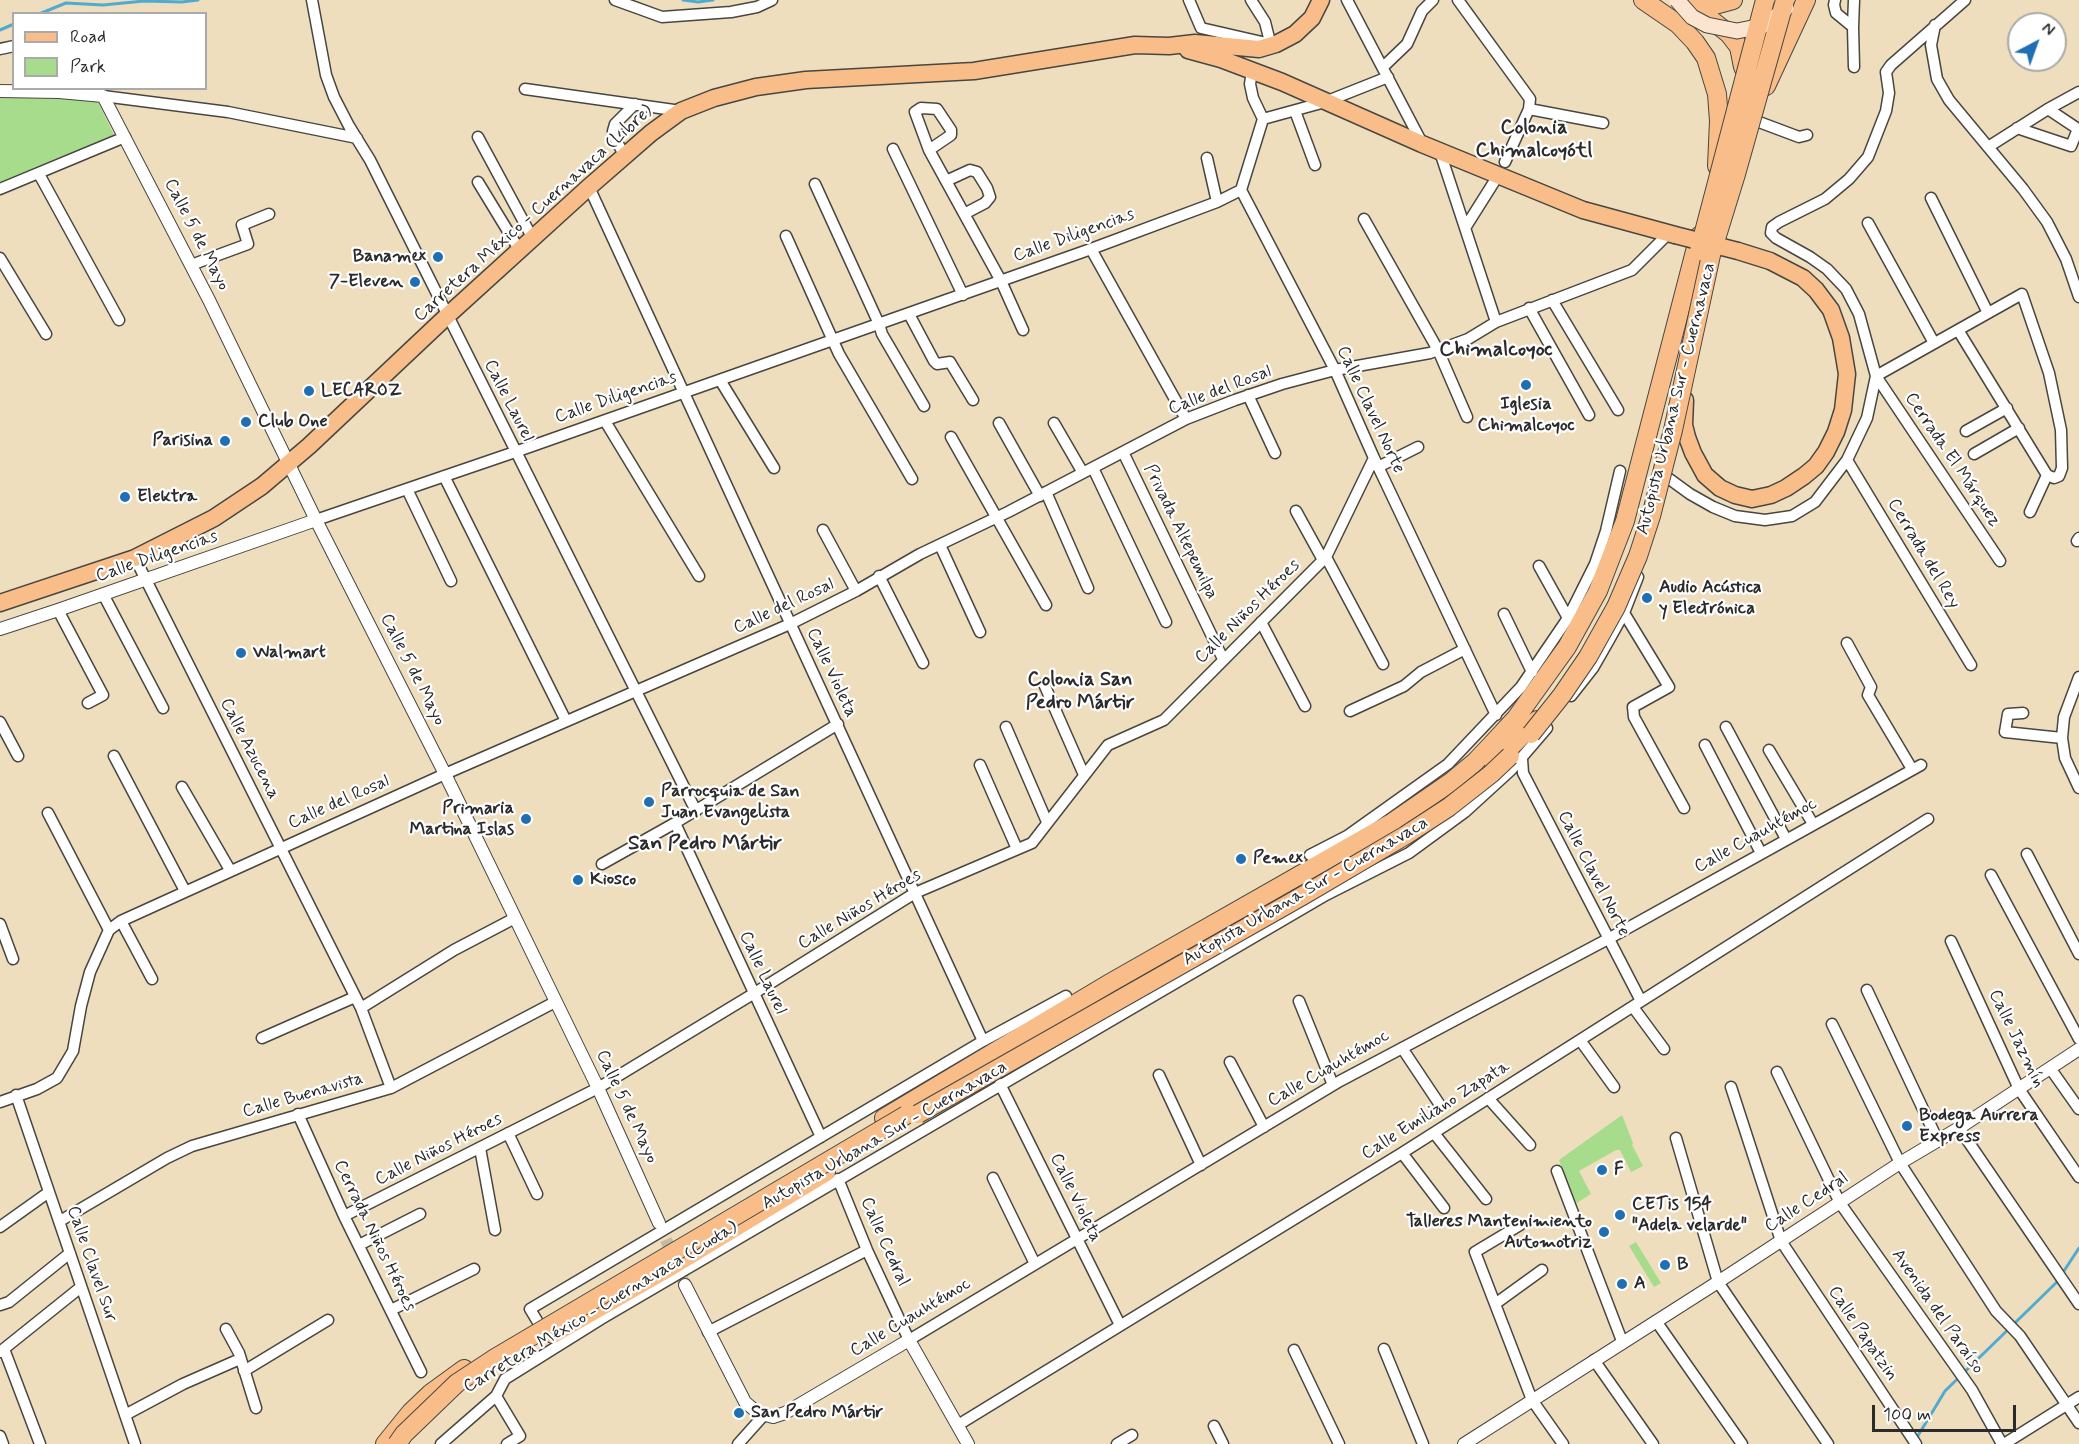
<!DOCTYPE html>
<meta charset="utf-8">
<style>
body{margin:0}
#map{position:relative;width:2079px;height:1444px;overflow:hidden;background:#eedebe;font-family:Mynerve,sans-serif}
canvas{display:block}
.legend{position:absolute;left:12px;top:12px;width:195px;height:78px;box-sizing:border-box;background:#fff;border:2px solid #aaa;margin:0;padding:8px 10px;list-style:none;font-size:18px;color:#2b2b2b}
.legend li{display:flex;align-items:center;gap:12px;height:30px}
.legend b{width:30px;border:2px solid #aaa}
.north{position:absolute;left:2007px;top:12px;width:60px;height:60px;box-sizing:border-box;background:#fff;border:2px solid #aaa;border-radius:50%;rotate:41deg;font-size:16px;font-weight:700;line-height:24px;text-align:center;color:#2b2b2b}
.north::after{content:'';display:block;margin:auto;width:21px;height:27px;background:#1f6fb2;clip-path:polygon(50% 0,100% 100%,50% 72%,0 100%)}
.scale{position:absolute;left:1872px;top:1405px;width:144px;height:27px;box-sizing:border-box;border:3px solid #2b2b2b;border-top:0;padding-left:8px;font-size:18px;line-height:21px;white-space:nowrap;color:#2b2b2b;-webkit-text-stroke:4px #fff;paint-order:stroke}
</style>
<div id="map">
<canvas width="2079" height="1444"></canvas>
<ul class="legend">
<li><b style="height:8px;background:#f8bd89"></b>Road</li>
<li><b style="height:16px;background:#a7dc8c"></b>Park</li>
</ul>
<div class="north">N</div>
<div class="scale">100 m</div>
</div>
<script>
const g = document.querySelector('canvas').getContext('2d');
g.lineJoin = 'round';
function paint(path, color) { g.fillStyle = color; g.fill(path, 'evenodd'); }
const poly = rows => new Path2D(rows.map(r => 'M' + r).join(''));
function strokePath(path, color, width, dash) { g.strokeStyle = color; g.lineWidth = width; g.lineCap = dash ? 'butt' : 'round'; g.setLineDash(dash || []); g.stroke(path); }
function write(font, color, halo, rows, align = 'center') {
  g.font = font + ' Mynerve,sans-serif'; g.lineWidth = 4.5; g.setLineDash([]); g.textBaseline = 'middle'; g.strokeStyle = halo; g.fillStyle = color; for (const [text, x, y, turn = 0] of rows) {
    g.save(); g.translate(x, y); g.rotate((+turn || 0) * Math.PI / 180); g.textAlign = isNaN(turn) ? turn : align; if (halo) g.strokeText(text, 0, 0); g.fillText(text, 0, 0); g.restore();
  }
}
paint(poly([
 [0,97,97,100,116,139,0,186],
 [1622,1115,1633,1143,1632,1145,1643,1166,1631,1172,1620,1150,1616,1150,1579,1171,1591,1194,1575,1204,1559,1160],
 [1636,1242,1661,1283,1654,1287,1629,1246]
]), '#a7dc8c');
strokePath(poly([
 [683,0,698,2,713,0],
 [39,14,66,3,103,5,144,1,182,2,198,0],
 [0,30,14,24],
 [2062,1274,2079,1248],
 [1916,1439,1945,1391,2059,1280]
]), '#52abcf', 3);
strokePath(poly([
 [659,1223,685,1285]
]), '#c7baa1', 12, [12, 6]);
const minor = poly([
 [312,0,326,75,334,97,349,126,370,160,696,811],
 [615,0,662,17,731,12,757,7,772,0],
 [1189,0,1201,28,1262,42],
 [1251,0,1265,22,1270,42],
 [1347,0,1422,143],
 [1458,0,1530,99,1529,109,1505,162],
 [1835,0,1834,5,1836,13,1853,27,1854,67],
 [1935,25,1931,45,1937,79,1949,100,2023,189,2047,222,2066,259,2079,297],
 [1853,27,1854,0],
 [0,49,14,46],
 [1383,67,1407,44,1422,11,1433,0],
 [1252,71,1250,84,1253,98,1263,119,1241,190,1335,370,1374,458,1496,715],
 [525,89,681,111],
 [103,96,228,112,357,138],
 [1529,109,1603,123],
 [1295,111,1315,165],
 [1263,119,1325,102,1388,77],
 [1751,119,1799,137,1807,135],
 [2017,128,2071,146,2078,129,2048,109],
 [478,137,533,239],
 [1988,147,2048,109,2079,92],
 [893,149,963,295],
 [929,150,951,135,951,130,937,109,921,108,915,112,929,150,1001,281,1023,330],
 [1440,152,1496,322],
 [625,156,614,137,613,131,615,124,635,104],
 [1207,158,1217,202],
 [39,174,119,320],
 [946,181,970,170,977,172,987,188,990,197,985,203,964,214],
 [478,182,520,251],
 [815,184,879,324,882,334,924,406],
 [589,187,983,1041],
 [0,189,125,137],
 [1931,198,1988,313],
 [1364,219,1438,350,1467,417],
 [1868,223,1934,343],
 [1465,228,1494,182],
 [786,236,839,354,912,479],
 [1091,249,1186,419],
 [0,258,46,334],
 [191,265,248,244,242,225,269,214],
 [1552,300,1618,410],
 [1529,308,1589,415],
 [909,314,934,361,937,364,950,362,973,400],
 [1958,330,2047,475,2054,478,2059,476,2062,468,2061,430,2049,373,2022,294,1876,376,2000,561],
 [720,380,774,468],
 [1248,395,1275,453],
 [605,421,699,576],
 [999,423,1040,496],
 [1054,423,1083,473],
 [1966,431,2007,408],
 [951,437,1046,605],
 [1123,452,1223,659],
 [1974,454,2019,428],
 [1847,460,1971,665],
 [1378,467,1418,447],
 [1093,468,1166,622],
 [444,476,566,721],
 [1668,478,1690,494,1713,507,1735,516,1765,520,1792,516,1815,502,1847,460,1867,418,1876,376,1859,314,1846,289,1827,269,1810,257,1776,238,1771,233,1772,227,1779,222,1825,199,1849,179,1868,157,1886,111,1889,93,1886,72,1891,65,1965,0],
 [407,489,451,581],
 [1046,492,1088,588],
 [1296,511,1323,560],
 [2030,512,2047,475],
 [316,520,515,452,1091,249,1217,202,1241,190],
 [823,530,856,591],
 [2077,541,2079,538],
 [940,545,980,632],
 [1326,557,1383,664],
 [135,558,361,1008,391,1088],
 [1539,566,1568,618],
 [879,576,923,663],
 [103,594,163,708],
 [58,610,103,695,88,703],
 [1624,613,1669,687,1633,707,1634,717,1684,808],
 [1504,614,1532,672],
 [1261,622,1305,706],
 [1847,643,1871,687,1868,695,1912,769],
 [2079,677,2064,717,2062,738,2065,758,2079,788],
 [1044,684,1084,775],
 [1571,696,1593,668,1609,640,1624,613,1638,577],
 [1350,711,1404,686,1421,672,1465,649],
 [2023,713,2008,714,2005,732,2062,738],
 [0,722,18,756],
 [1006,727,1047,822],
 [1726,727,1786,839],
 [1705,745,1761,853],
 [1769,750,1813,824],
 [114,756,185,891],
 [1522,759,1523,773,1641,1001],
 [980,765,1017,849],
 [182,787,230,870],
 [48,813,109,930],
 [675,823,821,1137],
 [2027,854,2079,954],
 [1310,855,1347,836,1448,764,1521,687,1568,618,1595,564,1606,531,1620,471],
 [602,864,675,823,838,724],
 [1991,875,2079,1039],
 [121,921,152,979],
 [0,924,13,959],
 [1951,941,2019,1089,2079,1177],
 [1867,990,1938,1141],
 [1299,1001,1333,1085],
 [1633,1007,1664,1049],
 [361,1008,454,950,515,918],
 [1832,1024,1900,1163,1996,1311,2020,1336,2079,1423],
 [262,1038,355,997],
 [1580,1040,1614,1087],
 [1402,1048,1440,1105],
 [1230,1062,1264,1127],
 [2050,1068,2079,1109],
 [1777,1072,1840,1203,1972,1390,2002,1444],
 [1159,1075,1201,1165],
 [1000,1084,1120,1325],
 [1731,1087,1781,1241,1916,1444],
 [16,1095,135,1444],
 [1488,1098,1530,1145],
 [0,1102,37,1089,57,1078,73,1051,81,1006,90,972,109,930,121,921,445,774,790,624,856,591,920,554,1008,512,1186,419,1235,400,1282,384,1335,370,1430,353,1468,339,1496,322,1632,270,1669,233],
 [298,1114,344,1216,421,1372],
 [1959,1128,2079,1304],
 [508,1133,537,1194],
 [1434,1133,1486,1199],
 [1676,1138,1718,1282,1828,1444],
 [480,1148,495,1230],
 [1402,1153,1444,1208],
 [1557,1171,1622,1341],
 [993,1178,1035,1264],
 [838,1179,867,1250,909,1340,1340,1081,1608,939,1921,765],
 [344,1216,598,1088,753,994,915,893,1032,843,1108,745,1164,720,1326,557,1374,458],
 [60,1221,167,1158,192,1146,391,1088,555,1002],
 [1520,1225,1475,1252,1532,1400,1563,1444],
 [0,1227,49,1192],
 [359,1245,420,1214],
 [1495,1304,1542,1270],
 [0,1305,9,1302,70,1253],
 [391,1310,474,1269],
 [1656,1321,1742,1444],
 [539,1324,530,1309,983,1041,1066,996],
 [226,1329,239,1353,256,1408],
 [708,1332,867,1250],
 [4,1349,40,1444],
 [1384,1349,1423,1444],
 [1294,1350,1339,1444],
 [0,1352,81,1287],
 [1594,1360,1653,1444],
 [244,1371,328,1320],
 [496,1396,520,1436,507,1444],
 [125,1415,183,1384,240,1359],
 [958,1425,1402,1153,1928,819],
 [1214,1426,1223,1444],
 [0,1436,3,1444],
 [441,1444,496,1396,505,1379,601,1319,1326,895,1409,853,1465,812,1511,770,1547,728],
 [738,1444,764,1415],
 [1117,1444,1132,1435],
 [2004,1444,2079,1397]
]);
const tertiary = poly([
 [0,91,59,92,103,96,209,300,316,520,445,774,598,1088,659,1223],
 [0,629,58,610,316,520],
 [685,1285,745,1402,758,1413,773,1417,785,1413,909,1340,968,1444],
 [1464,1444,1718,1282,1900,1163,1959,1128,2079,1049]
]);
const primary = poly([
 [1188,50,1221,59,1282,82,1422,144,1583,210,1675,235],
 [1685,400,1684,425,1687,437,1693,453,1705,475,1720,488,1735,495,1752,499,1771,495,1786,488,1804,476,1816,466,1826,452,1836,432,1843,410,1847,374,1841,338,1831,310,1816,290,1803,278,1770,261,1738,251],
 [0,603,135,558,214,518,262,486,309,446,447,316,589,187,651,133,681,111,714,98,756,87,806,80,974,71,1135,45,1169,46,1195,43,1259,49,1276,44,1295,34,1312,18,1321,0]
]);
const motorway = poly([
 [1643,0,1678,24,1695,42,1706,58,1717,94,1719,121,1717,166],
 [1686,5,1709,18,1729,34,1739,47,1743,67],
 [1691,5,1711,6,1733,0],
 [1766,86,1806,0],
 [1494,764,1537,720],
 [884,1118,1110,983,1393,822,1451,782,1475,762,1492,744,1516,718,1567,647,1598,591,1625,521,1699,236],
 [553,1334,668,1268,826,1172],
 [385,1444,411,1412,431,1393,464,1369]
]);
strokePath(minor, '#484641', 13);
strokePath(tertiary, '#484641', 14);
strokePath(primary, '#484641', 19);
strokePath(motorway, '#484641', 20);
strokePath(minor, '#fff', 10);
strokePath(tertiary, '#fff', 12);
strokePath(primary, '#f8bd89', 16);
strokePath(motorway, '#f8bd89', 18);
const secondaryBridge = poly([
 [1677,0,1692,17,1707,25,1737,31,1762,26,1773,19,1786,8]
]);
const primaryBridge = poly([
 [1675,235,1738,251]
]);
const motorwayBridge = poly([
 [1699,251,1765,0],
 [1531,734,1562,695,1588,657,1616,607,1638,556,1651,516,1673,430,1711,255,1736,174,1785,0],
 [918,1114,1304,895,1406,835,1449,807,1491,774,1510,756],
 [397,1444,404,1434,457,1383,495,1358,906,1115]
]);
strokePath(secondaryBridge, '#484641', 17, []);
strokePath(primaryBridge, '#484641', 19, []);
strokePath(motorwayBridge, '#484641', 20, []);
strokePath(secondaryBridge, '#fce5d0', 15);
strokePath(primaryBridge, '#f8bd89', 16);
strokePath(motorwayBridge, '#f8bd89', 18);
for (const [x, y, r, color] of [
 [438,257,6,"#1f6fb2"],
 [415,282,6,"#1f6fb2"],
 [1526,385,6,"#1f6fb2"],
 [309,391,6,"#1f6fb2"],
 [246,422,6,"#1f6fb2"],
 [225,441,6,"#1f6fb2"],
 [125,497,6,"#1f6fb2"],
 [1647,598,6,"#1f6fb2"],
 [241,653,6,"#1f6fb2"],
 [649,802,6,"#1f6fb2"],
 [526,819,6,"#1f6fb2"],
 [1241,859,6,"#1f6fb2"],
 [578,880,6,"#1f6fb2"],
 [1907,1126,6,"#1f6fb2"],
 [1602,1170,6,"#1f6fb2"],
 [1620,1215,6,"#1f6fb2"],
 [1604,1232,6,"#1f6fb2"],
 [1665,1265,6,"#1f6fb2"],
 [1622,1284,6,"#1f6fb2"],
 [739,1413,6,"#1f6fb2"]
]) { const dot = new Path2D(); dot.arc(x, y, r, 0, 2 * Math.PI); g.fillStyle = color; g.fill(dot); strokePath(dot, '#fff', 2); }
write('18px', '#2b2b2b', '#fff', [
 ["Carretera México - Cuernavaca (Libre)",534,214,-42],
 ["Calle 5 de Mayo",196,235,63],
 ["Calle Diligencias",1074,236,-20],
 ["Calle del Rosal",1220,391,-21],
 ["Calle Diligencias",616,398,-19],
 ["Autopista Urbana Sur - Cuernavaca",1677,399,-76],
 ["Calle Laurel",508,401,63],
 ["Calle Clavel Norte",1370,410,65],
 ["Cerrada El Márquez",1952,460,56],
 ["Privada Altepemilpa",1180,532,64],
 ["Cerrada del Rey",1923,554,59],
 ["Calle Diligencias",157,557,-19],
 ["Calle del Rosal",784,607,-25],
 ["Calle Niños Héroes",1248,612,-45],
 ["Calle 5 de Mayo",412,670,63],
 ["Calle Violeta",831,673,65],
 ["Calle Azucena",249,749,63],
 ["Calle del Rosal",339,803,-24],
 ["Calle Cuauhtémoc",1756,836,-29],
 ["Calle Clavel Norte",1593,874,63],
 ["Autopista Urbana Sur - Cuernavaca",1306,892,-30],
 ["Calle Niños Héroes",860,910,-31],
 ["Calle Laurel",762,973,65],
 ["Calle Jazmín",2016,1039,64],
 ["Calle Cuauhtémoc",1329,1069,-30],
 ["Calle Buenavista",303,1096,-16],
 ["Calle 5 de Mayo",626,1107,65],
 ["Calle Emiliano Zapata",1436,1111,-32],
 ["Autopista Urbana Sur - Cuernavaca",885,1136,-30],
 ["Calle Niños Héroes",439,1150,-27],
 ["Calle Violeta",1075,1198,64],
 ["Calle Cedral",1807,1203,-33],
 ["Cerrada Niños Héroes",374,1236,64],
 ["Calle Cedral",884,1242,66],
 ["Calle Clavel Sur",91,1264,71],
 ["Carretera México - Cuernavaca (Cuota)",601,1308,-31],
 ["Avenida del Paraíso",1937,1312,55],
 ["Calle Cuauhtémoc",911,1318,-31],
 ["Calle Papatzin",1862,1334,56]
]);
write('bold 18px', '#2b2b2b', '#fff', [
 ["Banamex",426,257,"right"],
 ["7-Eleven",403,282,"right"],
 ["LECAROZ",321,391],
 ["Iglesia",1526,405,"center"],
 ["Chimalcoyoc",1526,426,"center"],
 ["Club One",258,422],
 ["Parisina",213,441,"right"],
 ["Elektra",137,497],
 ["Audio Acústica",1659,588],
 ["y Electrónica",1659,609],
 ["Walmart",253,653],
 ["Parrocquia de San",661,792],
 ["Juan Evangelista",661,813],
 ["Primaria",514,809,"right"],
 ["Martina Islas",514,830,"right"],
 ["Pemex",1253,859],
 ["Kiosco",590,880],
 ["Bodega Aurrera",1919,1116],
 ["Express",1919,1137],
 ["F",1614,1170],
 ["CETis 154",1632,1205],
 ["\"Adela velarde\"",1632,1226],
 ["Talleres Mantenimiento",1592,1222,"right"],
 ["Automotriz",1592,1243,"right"],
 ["B",1677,1265],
 ["A",1634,1284],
 ["San Pedro Mártir",751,1413]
], 'left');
write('bold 20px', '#2b2b2b', '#fff', [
 ["Colonia",1534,129],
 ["Chimalcoyótl",1534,152],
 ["Colonia San",1080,681],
 ["Pedro Mártir",1080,704]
]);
write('bold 21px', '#2b2b2b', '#fff', [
 ["Chimalcoyoc",1496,351],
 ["San Pedro Mártir",705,845]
]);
</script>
